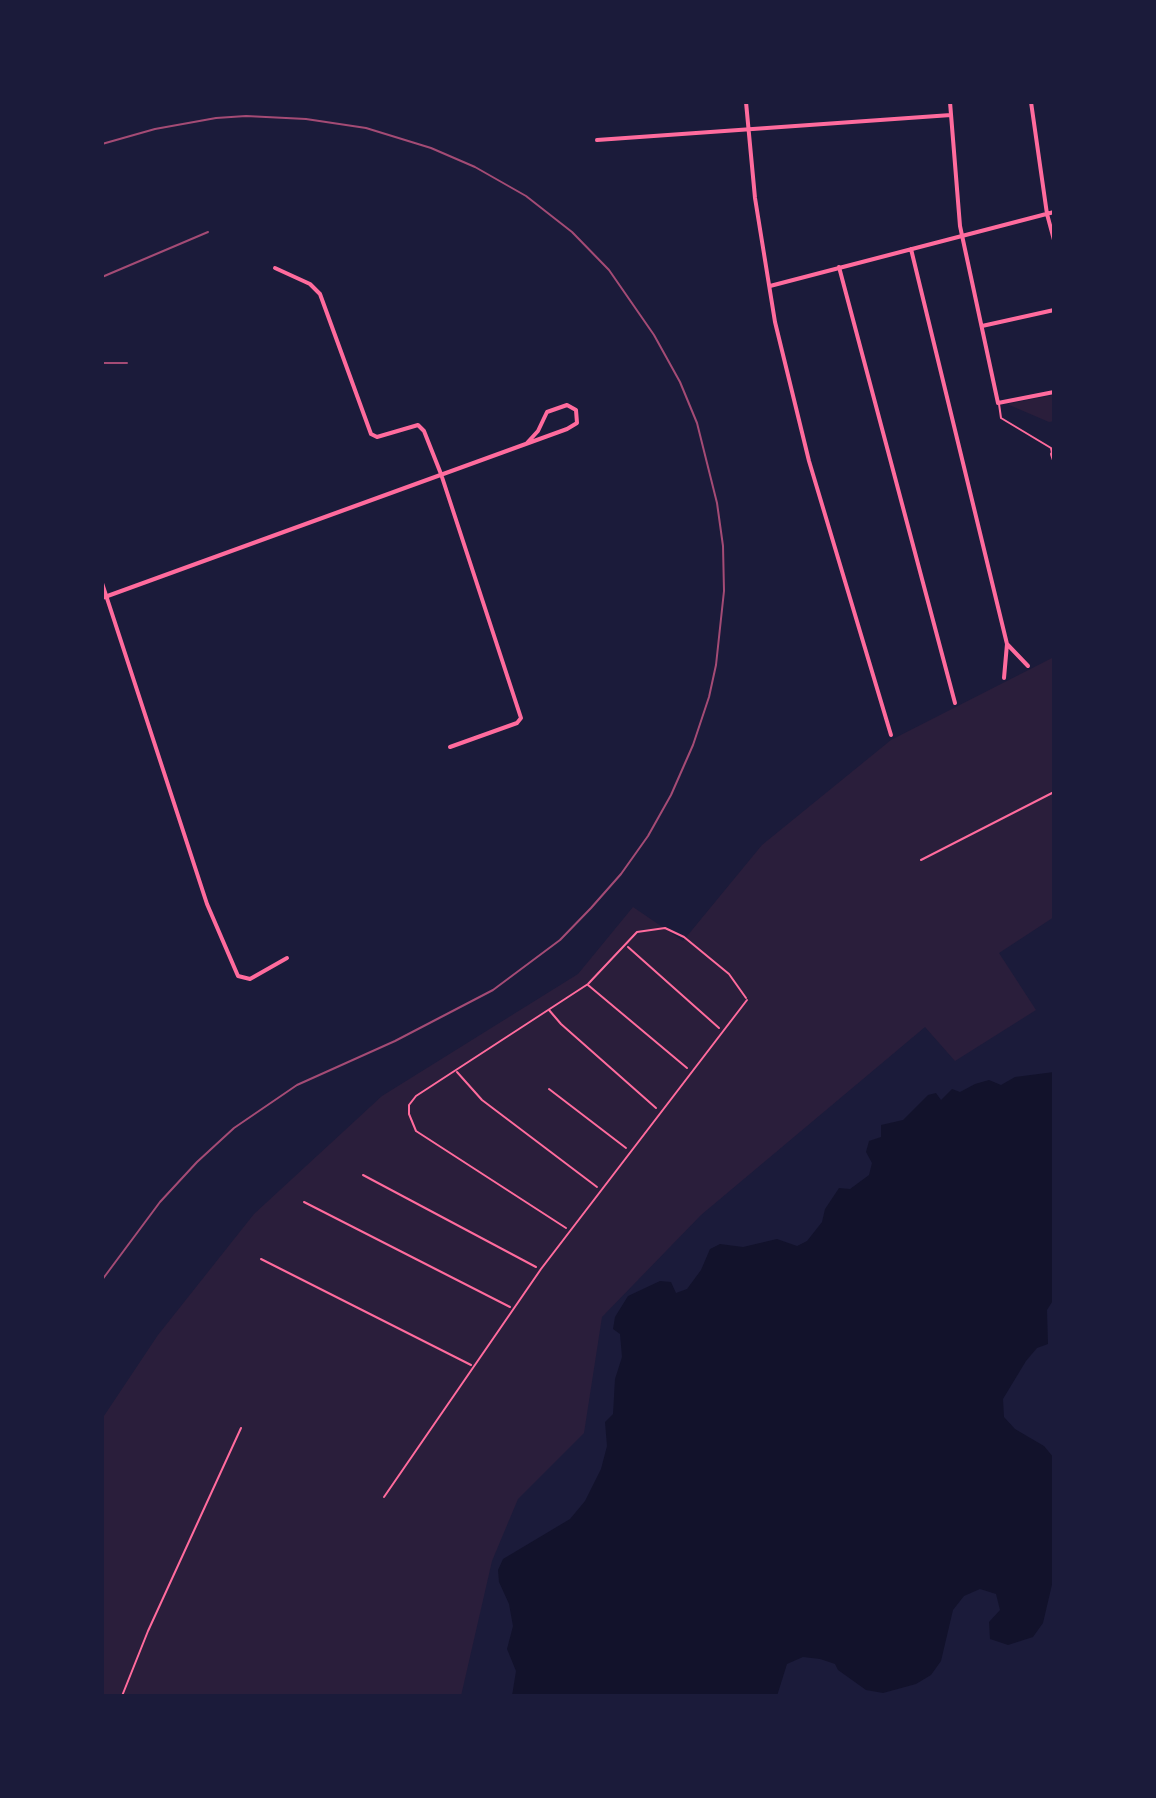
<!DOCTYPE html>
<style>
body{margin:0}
#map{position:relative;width:1156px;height:1798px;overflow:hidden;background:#1b1b3a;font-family:Arial,sans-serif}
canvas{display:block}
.frame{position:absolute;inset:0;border:104px solid #1b1b3a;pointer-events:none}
</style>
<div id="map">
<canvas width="1156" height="1798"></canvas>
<div class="frame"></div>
</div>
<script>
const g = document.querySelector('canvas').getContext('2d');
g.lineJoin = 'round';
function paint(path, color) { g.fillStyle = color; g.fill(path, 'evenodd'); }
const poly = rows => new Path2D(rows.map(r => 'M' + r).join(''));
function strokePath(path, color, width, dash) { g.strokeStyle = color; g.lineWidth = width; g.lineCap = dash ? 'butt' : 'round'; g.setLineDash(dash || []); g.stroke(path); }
paint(poly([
 [1054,395,1054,421,1049,422,1007,404],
 [1054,657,1054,917,999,953,1036,1010,955,1061,925,1027,701,1215,602,1317,584,1433,518,1499,492,1561,461,1696,102,1696,102,1419,158,1335,254,1214,382,1096,578,974,633,907,683,941,762,845,891,740]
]), '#2a1e3b');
paint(poly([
 [1054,1072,1054,1299,1047,1310,1048,1344,1037,1348,1026,1361,1003,1399,1004,1417,1015,1429,1044,1446,1054,1458,1054,1576,1043,1623,1033,1637,1008,1645,990,1639,989,1622,1000,1610,996,1594,980,1589,964,1596,953,1610,941,1661,931,1675,916,1684,883,1693,866,1690,838,1670,835,1664,820,1659,803,1657,787,1664,777,1696,512,1696,516,1671,507,1649,513,1626,509,1604,499,1582,498,1570,503,1559,570,1519,585,1501,601,1469,607,1446,605,1422,613,1414,615,1379,622,1357,620,1334,613,1329,615,1317,628,1296,660,1281,671,1282,676,1293,687,1289,701,1270,710,1249,720,1244,743,1247,777,1239,797,1246,807,1241,822,1222,825,1209,839,1188,850,1189,869,1175,872,1163,866,1152,869,1141,881,1137,881,1125,903,1120,928,1095,936,1093,941,1100,952,1089,960,1092,975,1084,989,1080,1001,1085,1015,1077]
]), '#12122b');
strokePath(poly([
 [921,860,1054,792],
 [628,947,719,1028],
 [588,985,687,1068],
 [549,1010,561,1024,656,1108],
 [457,1072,482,1100,597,1187],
 [549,1089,626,1148],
 [363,1175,536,1267],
 [304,1202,510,1307],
 [566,1228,416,1131,409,1114,409,1105,416,1096,588,984,637,932,665,928,684,937,729,974,746,998],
 [261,1259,471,1365],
 [122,1696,148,1631,241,1428]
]), '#ff6b9d', 2);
strokePath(poly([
 [999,404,1001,418,1051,448,1052,453],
 [384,1497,541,1269,747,1000]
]), '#ff6b9d', 2);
strokePath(poly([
 [746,102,755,198,775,322,809,461,891,735],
 [950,102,960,226,998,403,1054,392],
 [1031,102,1047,214,1054,240],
 [597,140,951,115],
 [911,249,1007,644,1004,678],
 [839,267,955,703],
 [275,268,310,284,320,294,371,434,377,437,418,425,424,431,441,474,521,718,517,723,450,747],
 [770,286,1054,212],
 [982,326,1054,310],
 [1052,454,1054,460],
 [102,583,207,904,238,976,250,979,287,958],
 [102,598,567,429,577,423,576,410,567,405,547,412,538,431,527,443],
 [1007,644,1028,666]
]), '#ff6b9d', 4);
strokePath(poly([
 [102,144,155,129,216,118,246,116,306,119,366,128,431,148,475,167,526,196,572,232,609,270,654,335,680,382,697,423,717,503,723,546,724,591,716,665,709,697,693,745,671,795,648,836,621,874,591,908,560,940,493,990,395,1041,297,1085,234,1128,197,1162,160,1202,102,1280],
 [102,277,208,232],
 [102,363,127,363]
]), '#a44b75', 2);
</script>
